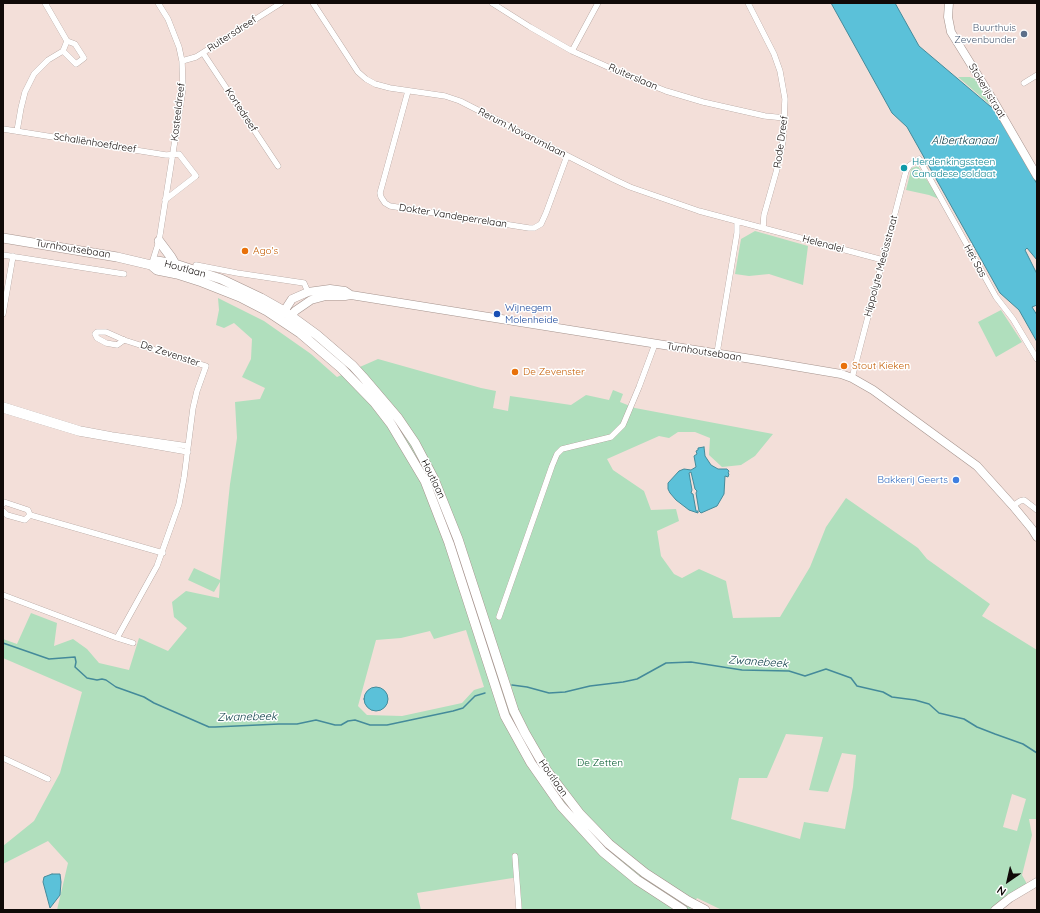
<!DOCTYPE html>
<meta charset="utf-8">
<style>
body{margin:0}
#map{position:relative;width:1040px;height:913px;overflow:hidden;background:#f3dfd9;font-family:Quicksand,sans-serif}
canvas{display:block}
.frame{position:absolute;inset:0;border:4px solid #100a08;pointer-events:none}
.north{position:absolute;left:988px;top:861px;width:40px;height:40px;-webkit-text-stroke:3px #fff;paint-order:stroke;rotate:214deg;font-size:11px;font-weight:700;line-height:16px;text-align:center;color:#100a08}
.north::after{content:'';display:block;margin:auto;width:14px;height:18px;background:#100a08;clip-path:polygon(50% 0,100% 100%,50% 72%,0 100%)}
</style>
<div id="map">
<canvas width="1040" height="913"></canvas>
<div class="frame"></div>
<div class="north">N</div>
</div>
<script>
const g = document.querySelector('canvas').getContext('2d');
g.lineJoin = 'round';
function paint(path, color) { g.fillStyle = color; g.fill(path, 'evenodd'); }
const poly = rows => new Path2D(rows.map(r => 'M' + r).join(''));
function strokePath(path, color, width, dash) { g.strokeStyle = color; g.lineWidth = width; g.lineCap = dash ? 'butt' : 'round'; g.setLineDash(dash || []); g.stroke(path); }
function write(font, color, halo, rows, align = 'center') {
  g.font = font + ' Quicksand,sans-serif'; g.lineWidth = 3; g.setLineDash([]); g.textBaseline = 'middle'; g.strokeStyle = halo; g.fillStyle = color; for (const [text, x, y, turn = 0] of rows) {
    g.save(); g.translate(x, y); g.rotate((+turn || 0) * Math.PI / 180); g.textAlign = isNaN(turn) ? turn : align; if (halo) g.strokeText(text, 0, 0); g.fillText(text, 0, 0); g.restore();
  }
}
paint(poly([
 [958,77,970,77,977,80,995,109],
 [918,166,939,199,929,195,906,190,911,170,912,168],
 [755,231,808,246,803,285,769,274,749,276,735,274,741,239],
 [218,298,264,321,311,354,337,377,378,359,481,388,496,391,493,408,508,411,510,396,571,405,586,395,609,400,613,390,623,394,620,402,635,408,773,434,755,456,741,465,722,467,709,455,710,438,695,432,678,432,669,438,659,436,607,459,613,470,644,491,651,510,676,509,679,521,657,531,661,556,674,574,682,578,699,569,726,581,733,618,780,617,810,567,826,527,846,498,918,548,927,559,990,604,982,616,1037,650,1037,819,1029,819,1032,835,1022,875,1027,884,992,910,722,910,697,898,690,910,522,910,519,877,417,893,421,910,57,910,68,863,48,841,3,864,3,846,34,821,60,773,82,692,3,658,3,639,17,644,31,613,57,623,54,646,73,639,87,649,99,663,129,670,139,638,168,651,187,628,174,617,172,602,186,591,219,598,220,582,214,592,188,580,194,568,220,580,230,484,237,438,235,402,260,399,265,388,242,377,251,359,252,339,234,323,224,328,216,325,219,310],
 [466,630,484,687,474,690,462,703,402,716,367,715,358,706,376,640,401,638,430,631,434,639],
 [786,734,823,737,809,790,828,792,842,753,856,755,853,787,845,829,804,822,800,839,731,819,739,778,767,778],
 [1012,794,1026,799,1017,831,1003,827],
 [1001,310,1022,342,996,357,978,322]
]), '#b0dfbd');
const water = poly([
 [831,3,895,3,919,46,997,112,1037,184,1037,260,1027,248,1025,250,1037,274,1037,305,1032,307,1037,315,1037,342,1019,310,1000,293,907,127,892,113,831,3],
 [704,447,705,456,711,465,718,469,727,469,729,471,728,473,729,474,728,477,725,476,724,494,717,506,701,513,699,511,696,493,697,491,695,489,691,472,689,473,692,490,691,493,693,494,696,511,698,511,698,513,689,510,676,500,670,493,668,489,668,483,679,471,684,469,691,470,696,467,694,456,697,454,696,451,698,450,698,448,704,447],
 '364 699a12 12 0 1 1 24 0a12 12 0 1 1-24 0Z',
 [52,874,60,874,61,882,60,895,50,908,43,882,44,877,52,874]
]);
paint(water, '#5bc1d9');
strokePath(water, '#448a9a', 1);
strokePath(poly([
 [3,643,49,659,75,657,76,662,75,667,87,678,97,680,102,679,106,680,116,687,144,697,154,703,209,727,215,727,279,724,297,724,316,720,335,725,341,725,348,721,355,720,370,725,387,725,453,711,463,708,475,696,485,693],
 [512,685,527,687,549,693,565,692,590,686,623,682,637,679,666,663,691,662,742,670,789,671,805,676,826,669,851,678,857,686,883,692,892,697,915,700,929,704,939,713,964,719,977,727,995,734,1023,744,1037,753]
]), '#448a9a', 1.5);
const street = poly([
 [313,3,358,72,366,79,375,84,390,88,445,96,460,101,613,179,630,187,699,211,883,260],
 [492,3,530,27,572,51,626,75,666,91,703,102,765,116,785,118],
 [748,3,774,54,780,71,785,99,783,141,777,169,764,215,763,228],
 [63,51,76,64,84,58,75,44,67,41],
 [572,51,598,3],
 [203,53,278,166],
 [182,61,196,57,281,3],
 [1024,83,1037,75],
 [408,91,380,193,381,197,385,203,390,206,529,228,534,228,541,224,546,213,567,156],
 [3,129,166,155,179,154,196,176,165,200],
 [17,131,21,108,25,92,34,74,48,60,63,51,67,41,45,3],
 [3,255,124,274],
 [152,263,159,241,183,89,182,61,179,47,168,19,158,3],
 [196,265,237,273,304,283,308,292],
 [3,314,13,256],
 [717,353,737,233,737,222],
 [852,378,906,171,910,165,919,159,996,297,1013,319,1037,359],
 [3,405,80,429,112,435,188,446],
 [3,410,79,433,188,452],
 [3,504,4,502,28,510,30,515,163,553],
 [1013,506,1020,501,1024,500,1037,510],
 [3,511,7,515,25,520,30,515],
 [3,595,117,638,157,566,179,504,184,478,193,408,197,391,206,366,124,340,106,332,97,332,95,334,97,338,106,343,117,345,124,340],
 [499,617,552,466,557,454,562,449,611,437,623,425,639,387,655,344],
 [117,638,133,643],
 [3,758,48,779],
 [515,856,519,910]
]);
const secondary = poly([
 [949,3,948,17,951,32,993,100,1037,176],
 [281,316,292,299,308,292,330,289,345,291,351,295],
 [286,323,295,311,311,300,326,296,345,296,351,295,764,361,841,374,852,378,873,390,977,466,1013,506,1032,529,1037,537],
 [995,910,1010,898,1037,882]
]);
const primary = poly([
 [3,238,117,257,151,265,157,270,177,274,202,282,240,297,267,311,300,333,341,368,374,402,391,424,425,481,449,543,505,716,531,763,561,806,603,852,637,880,683,910],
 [159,241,171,257,175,264],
 [151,265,157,261,175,264,221,279,261,298,284,311,317,335,353,366,363,377,398,418,415,443,434,479,458,539,514,711,525,733,547,771,580,814,609,844,645,873,688,901,705,910]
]);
strokePath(street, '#a5938d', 6);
strokePath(secondary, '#a5938d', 9);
strokePath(primary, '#a5938d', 10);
strokePath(street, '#fff', 5.5);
strokePath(secondary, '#fff', 8);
strokePath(primary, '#fff', 9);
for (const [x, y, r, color] of [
 [1024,34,4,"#5c6f8a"],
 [904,168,4,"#0f9aa8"],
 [245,251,4,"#e8710a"],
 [497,314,4,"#1a4fb4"],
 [844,366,4,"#e8710a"],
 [515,372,4,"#e8710a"],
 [956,480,4,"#3f7fe0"]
]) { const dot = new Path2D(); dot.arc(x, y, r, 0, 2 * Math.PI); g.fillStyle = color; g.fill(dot); strokePath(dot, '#fff', 1.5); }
write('10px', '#4e5e75', '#fff', [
 ["Buurthuis",1016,28],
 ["Zevenbunder",1016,40]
], 'right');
write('10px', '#100a08', '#fff', [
 ["Ruitersdreef",232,34,-33],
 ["Ruiterslaan",633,77,23],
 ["Stokerijstraat",987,91,59],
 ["Kortedreef",241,110,57],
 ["Kasteeldreef",178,112,-83],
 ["Rerum Novarumlaan",522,133,27],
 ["Rode Dreef",781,142,-82],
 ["Schaliënhoefdreef",95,143,9],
 ["Dokter Vandeperrelaan",453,216,9],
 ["Helenalei",823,244,15],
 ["Turnhoutsebaan",73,249,9],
 ["Het Sas",975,261,61],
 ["Hippolyte Meeùsstraat",881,266,-75],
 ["Houtlaan",185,269,15],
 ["Turnhoutsebaan",704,352,9],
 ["De Zevenster",170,354,18],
 ["Houtlaan",433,479,64],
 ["Houtlaan",553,778,55]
]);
write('10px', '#0d838f', '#fff', [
 ["Herdenkingssteen",912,162],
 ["Canadese soldaat",912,174]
], 'left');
write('10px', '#c56008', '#fff', [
 ["Ago's",253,251],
 ["Stout Kieken",852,366],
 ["De Zevenster",523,372]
], 'left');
write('10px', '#164399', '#fff', [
 ["Wijnegem",505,308],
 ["Molenheide",505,320]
], 'left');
write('10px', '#366cbe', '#fff', [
 ["Bakkerij Geerts",948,480]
], 'right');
write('10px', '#00592d', '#fff', [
 ["De Zetten",600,763]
]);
write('italic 11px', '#053741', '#fff', [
 ["Albertkanaal",964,141],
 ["Zwanebeek",758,662,4],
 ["Zwanebeek",247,717,-1]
]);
</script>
